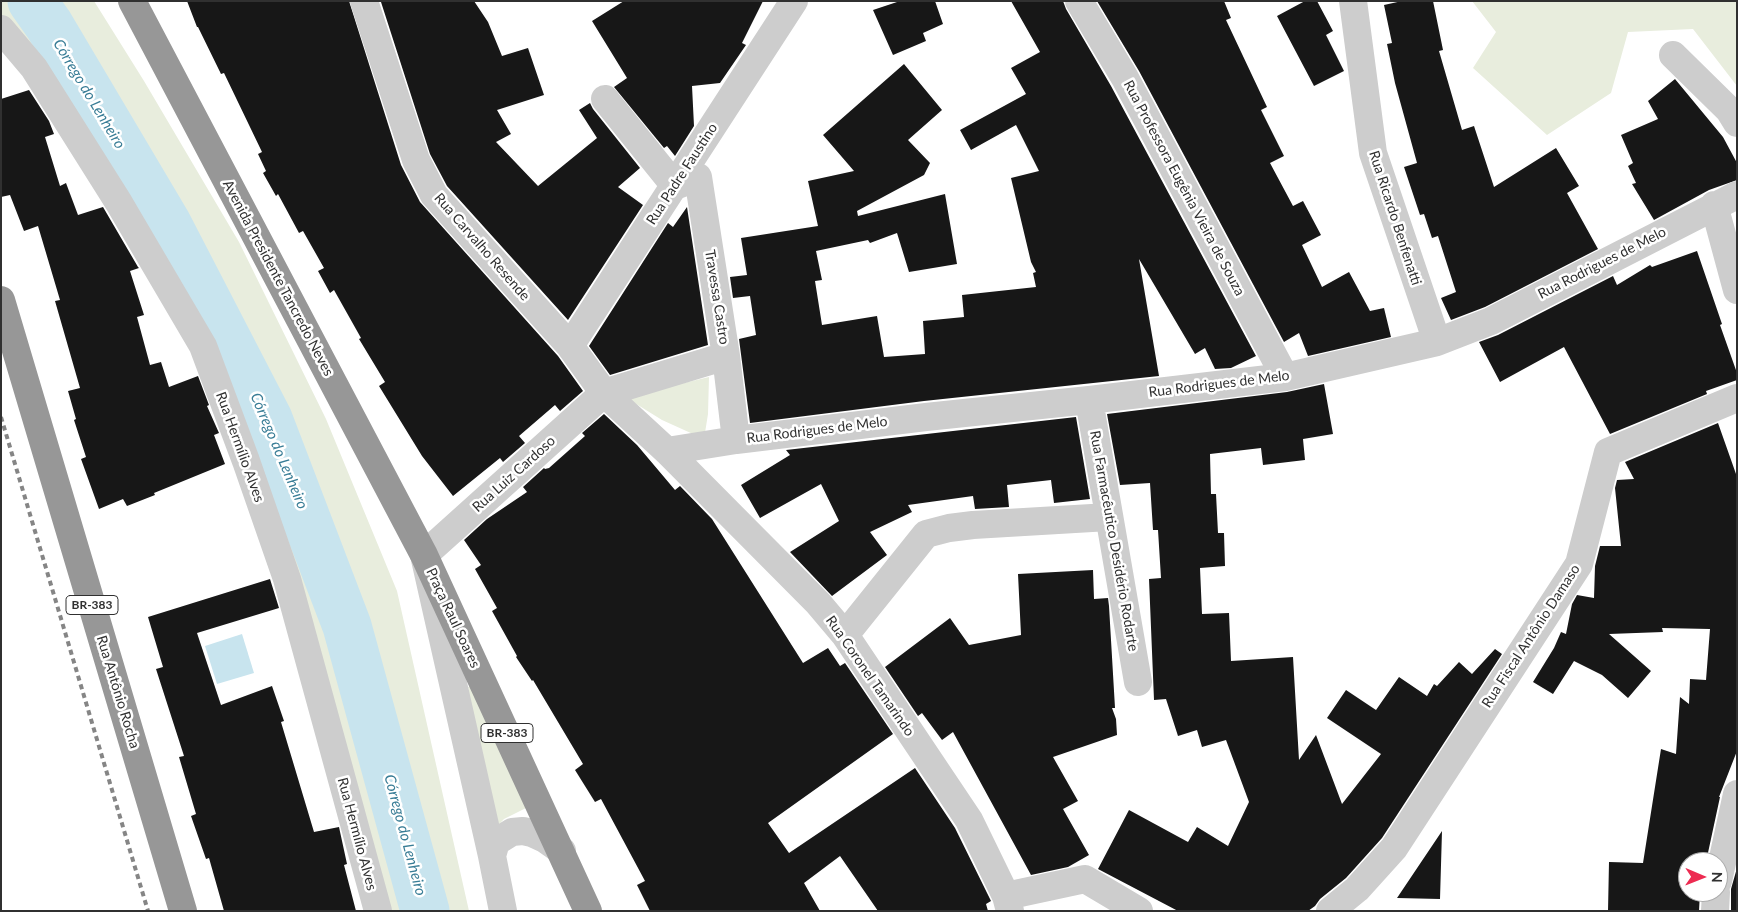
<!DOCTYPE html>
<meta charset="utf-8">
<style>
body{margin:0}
#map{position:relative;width:1738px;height:912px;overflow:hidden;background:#fff;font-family:Lato,sans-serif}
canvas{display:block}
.frame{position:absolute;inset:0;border:2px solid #303030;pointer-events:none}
.north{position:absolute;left:1678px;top:852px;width:50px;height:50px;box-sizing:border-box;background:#fff;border:1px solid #acacac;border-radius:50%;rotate:91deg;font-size:14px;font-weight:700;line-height:20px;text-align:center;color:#303030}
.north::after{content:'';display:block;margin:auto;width:18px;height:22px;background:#ed2b51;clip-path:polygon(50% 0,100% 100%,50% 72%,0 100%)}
</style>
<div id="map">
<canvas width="1738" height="912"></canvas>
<div class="frame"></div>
<div class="north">N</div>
</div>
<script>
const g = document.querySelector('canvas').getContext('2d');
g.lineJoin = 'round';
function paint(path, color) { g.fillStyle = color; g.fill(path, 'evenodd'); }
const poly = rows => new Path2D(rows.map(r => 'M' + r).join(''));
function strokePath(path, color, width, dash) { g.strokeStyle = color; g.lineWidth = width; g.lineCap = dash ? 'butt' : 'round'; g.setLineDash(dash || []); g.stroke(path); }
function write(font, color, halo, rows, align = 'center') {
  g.font = font + ' Lato,sans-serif'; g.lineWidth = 5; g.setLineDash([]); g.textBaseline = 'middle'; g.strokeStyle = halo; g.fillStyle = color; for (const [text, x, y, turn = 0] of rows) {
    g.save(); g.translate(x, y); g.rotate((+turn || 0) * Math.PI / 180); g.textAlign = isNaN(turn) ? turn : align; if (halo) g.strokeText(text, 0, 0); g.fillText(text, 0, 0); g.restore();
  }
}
paint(poly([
 [1,1,94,1,144,81,239,242,326,419,397,591,469,911,383,911,209,345,1,19],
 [1472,1,1737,1,1737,86,1693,29,1628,32,1611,93,1547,135,1473,68,1496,32],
 [709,377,708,414,704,439,662,420,625,397],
 [474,685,528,807,504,819,491,833,468,687]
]), '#e8eddd');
paint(poly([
 [242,634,254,673,217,684,205,646]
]), '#c8e4ee');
strokePath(poly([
 [32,1,49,25,167,224,268,419,347,626,425,911]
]), '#c8e4ee', 49);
paint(poly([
 [187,1,349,1,401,165,420,202,558,356,583,391,560,411,555,405,519,436,525,443,503,462,500,458,453,496,422,456,379,386,385,382,359,339,361,338,334,290,330,293,318,271,324,268,303,231,299,233,278,194,276,196,263,173,266,171,258,154,262,152,224,73,221,74,198,27,197,27],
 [383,1,474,1,488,22,502,56,528,48,544,95,497,110,511,134,496,142,538,186,597,138,579,110,590,103,593,109,640,168,618,187,643,205,568,320,447,186,430,154,381,2],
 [624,1,763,1,742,43,746,45,720,83,692,86,694,126,675,156,667,146,664,148,614,87,627,78,592,21],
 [900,1,935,1,943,24,923,33,926,41,893,55,873,10],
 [1011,1,1063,1,1066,9,1111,86,1256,356,1231,368,1215,369,1205,348,1195,354,1139,259,1159,376,924,401,750,423,739,339,756,335,750,296,733,298,730,277,747,275,741,238,818,226,808,181,854,171,823,135,904,64,942,110,908,140,930,163,924,175,857,211,858,216,945,194,957,264,909,272,897,233,870,243,868,240,816,251,822,280,815,281,822,325,877,316,884,357,925,354,923,321,964,317,962,295,1036,287,1033,273,1036,272,1031,262,1011,178,1039,171,1016,125,971,150,960,130,1026,94,1011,68,1040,52],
 [1097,1,1224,1,1231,18,1226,20,1267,107,1261,110,1284,156,1270,163,1293,206,1303,201,1321,235,1302,245,1322,287,1349,272,1370,311,1384,308,1391,337,1308,356,1299,333,1284,342,1139,71],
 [1305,1,1317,1,1333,31,1326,35,1344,71,1314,86,1277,16],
 [1402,1,1433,1,1443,50,1439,51,1462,130,1474,126,1494,187,1556,148,1579,186,1567,193,1598,249,1485,307,1451,320,1441,298,1456,292,1438,236,1432,238,1424,214,1420,215,1404,167,1417,163,1395,83,1387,44,1392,43,1384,5],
 [1675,79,1723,137,1737,163,1737,180,1709,190,1654,220,1632,184,1636,183,1628,166,1633,163,1621,135,1658,119,1648,101],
 [29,90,49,121,54,134,45,137,60,186,66,183,78,215,103,207,138,267,139,268,130,271,144,315,137,317,150,365,161,362,169,387,198,376,209,405,207,406,219,433,214,435,225,464,154,493,155,495,127,506,123,499,99,509,81,459,86,457,74,420,76,419,68,391,80,388,55,301,60,300,38,226,24,231,10,195,1,197,1,99],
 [687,207,708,345,610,375,589,346,668,223,673,227],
 [1697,251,1722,324,1720,325,1737,373,1737,380,1706,391,1707,394,1610,434,1564,347,1500,382,1479,342,1498,335,1613,276,1617,285,1650,265,1652,267],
 [1324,384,1333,434,1303,439,1305,460,1263,465,1261,448,1210,454,1211,494,1216,494,1218,533,1224,533,1225,566,1200,568,1202,614,1229,613,1231,661,1293,657,1299,760,1316,735,1342,804,1381,754,1327,718,1346,690,1376,710,1399,677,1427,696,1434,684,1437,686,1459,662,1472,674,1495,649,1502,654,1382,838,1346,878,1320,899,1315,906,1308,911,1178,911,1098,869,1129,810,1188,842,1197,827,1228,846,1249,802,1226,740,1202,747,1197,730,1178,736,1166,699,1154,700,1149,579,1161,578,1158,530,1153,530,1150,483,1120,485,1107,414,1287,392],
 [604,414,637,445,675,490,680,486,712,519,803,663,828,648,840,666,845,663,893,734,768,823,789,853,915,768,955,828,991,901,986,904,988,911,878,911,840,856,804,883,820,911,650,911,637,885,645,881,601,799,595,802,575,770,583,764,533,680,532,681,516,657,517,656,492,611,497,608,475,569,481,565,464,540,487,519,527,492,523,487,544,468,545,469,549,468,585,436,582,433],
 [1076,417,1090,499,1054,503,1051,480,1007,485,1009,507,975,509,973,496,908,505,912,512,870,532,887,555,832,596,790,552,839,521,821,484,760,518,741,485,790,455,786,450],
 [1718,423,1736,474,1737,751,1719,797,1720,797,1706,862,1688,862,1688,892,1700,892,1699,911,1608,911,1609,862,1643,863,1661,749,1676,754,1680,697,1689,704,1690,679,1706,680,1710,629,1662,628,1663,632,1609,634,1651,671,1628,698,1602,675,1574,661,1553,694,1533,682,1554,648,1561,632,1566,634,1572,604,1577,595,1594,598,1595,566,1600,546,1621,546,1615,488,1617,480,1634,479,1625,462],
 [1093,570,1094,599,1108,598,1109,606,1115,708,1112,708,1116,719,1117,735,1053,757,1078,801,1063,809,1089,855,1068,867,1031,875,953,732,942,740,922,713,918,716,885,667,950,618,969,645,1021,635,1018,574],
 [270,579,279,608,197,633,221,705,272,686,284,721,281,722,314,832,339,827,347,864,344,865,356,911,224,911,209,858,206,859,191,816,196,814,179,757,184,756,156,669,163,667,148,617],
 [1442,831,1440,899,1397,898],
 [1737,868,1737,911,1731,911,1731,889]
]), '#171717');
strokePath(poly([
 [364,1,416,160,434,195,570,346,604,393,667,451,818,603,845,635,969,820,1006,896,1010,911],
 [1079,1,1125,78,1285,377],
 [1353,1,1373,153,1437,342],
 [1,29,34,68,119,203,203,346,246,461,287,579,378,911],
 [1673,55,1729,110,1737,123],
 [605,99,675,186,698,177,726,356,736,440],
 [1714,205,1737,290],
 [570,346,794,1],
 [1089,400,1138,682],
 [667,451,736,440,926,417,1089,400,1285,377,1437,342,1491,321,1737,195],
 [845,635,926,534,949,528,973,525,1109,517],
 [492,856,496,842,512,832,523,831,532,833,545,839,562,851],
 [1718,881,1737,794],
 [1006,896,1085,879,1139,911],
 [503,911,492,856,424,555,604,393,726,356],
 [1330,911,1357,889,1394,848,1579,564,1608,452,1737,398],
 [1715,911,1716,892]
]), '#cdcdcd', 28);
strokePath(poly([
 [132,1,424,555,588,911],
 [1,300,183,911]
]), '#979797', 28);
strokePath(poly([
 [1,417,148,911]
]), '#858585', 4, [5, 4]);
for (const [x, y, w] of [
 [92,605,52],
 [507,733,52]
]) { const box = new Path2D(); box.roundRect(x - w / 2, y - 9.5, w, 19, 4); g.fillStyle = '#fff'; g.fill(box); strokePath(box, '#303030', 1); }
write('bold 12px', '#303030', null, [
 ["BR-383",92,605],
 ["BR-383",507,733]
]);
write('14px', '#303030', '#fff', [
 ["Rua Padre Faustino",682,174,-57],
 ["Rua Professora Eugênia Vieira de Souza",1184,188,62],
 ["Rua Ricardo Benfenatti",1395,218,72],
 ["Rua Carvalho Resende",482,247,49],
 ["Rua Rodrigues de Melo",1602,263,-27],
 ["Avenida Presidente Tancredo Neves",278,278,62],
 ["Travessa Castro",717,297,81],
 ["Rua Rodrigues de Melo",1219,384,-7],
 ["Rua Rodrigues de Melo",817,430,-7],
 ["Rua Hermílio Alves",240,447,70],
 ["Rua Luiz Cardoso",514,474,-42],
 ["Rua Farmacêutico Desidério Rodarte",1114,541,80],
 ["Praça Raul Soares",453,618,65],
 ["Rua Fiscal Antônio Damaso",1531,636,-57],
 ["Rua Coronel Tamarindo",870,676,55],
 ["Rua Antônio Rocha",118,692,73],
 ["Rua Hermílio Alves",357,834,75]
]);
write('italic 15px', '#397d96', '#fff', [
 ["Córrego do Lenheiro",89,94,59],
 ["Córrego do Lenheiro",279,451,67],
 ["Córrego do Lenheiro",405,835,75]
]);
</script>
